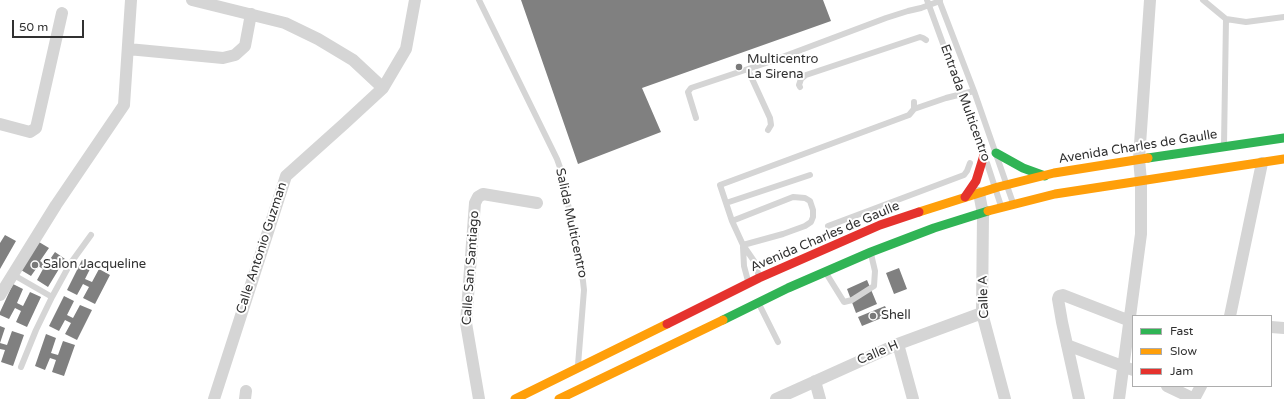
<!DOCTYPE html>
<style>
body{margin:0}
#map{position:relative;width:1284px;height:399px;overflow:hidden;background:#fff;font-family:"Varela Round",sans-serif}
canvas{display:block}
.legend{position:absolute;left:1132px;top:315px;width:140px;height:72px;box-sizing:border-box;background:#fff;border:1px solid #adadad;margin:0;padding:5px 7px;list-style:none;font-size:12px;color:#313131}
.legend li{display:flex;align-items:center;gap:8px;height:20px}
.legend b{width:20px;border:1px solid #adadad}
.scale{position:absolute;left:12px;top:20px;width:72px;height:18px;box-sizing:border-box;border:2px solid #313131;border-top:0;padding-left:5px;font-size:12px;line-height:14px;white-space:nowrap;color:#313131;-webkit-text-stroke:3px #fff;paint-order:stroke}
</style>
<div id="map">
<canvas width="1284" height="399"></canvas>
<ul class="legend">
<li><b style="height:5px;background:#30b455"></b>Fast</li>
<li><b style="height:5px;background:#ff9f0a"></b>Slow</li>
<li><b style="height:5px;background:#e5322d"></b>Jam</li>
</ul>
<div class="scale">50 m</div>
</div>
<script>
const g = document.querySelector('canvas').getContext('2d');
g.lineJoin = 'round';
function paint(path, color) { g.fillStyle = color; g.fill(path, 'evenodd'); }
const poly = rows => new Path2D(rows.map(r => 'M' + r).join(''));
function strokePath(path, color, width, dash) { g.strokeStyle = color; g.lineWidth = width; g.lineCap = dash ? 'butt' : 'round'; g.setLineDash(dash || []); g.stroke(path); }
function write(font, color, halo, rows, align = 'center') {
  g.font = font + ' "Varela Round",sans-serif'; g.lineWidth = 4; g.setLineDash([]); g.textBaseline = 'middle'; g.strokeStyle = halo; g.fillStyle = color; for (const [text, x, y, turn = 0] of rows) {
    g.save(); g.translate(x, y); g.rotate((+turn || 0) * Math.PI / 180); g.textAlign = isNaN(turn) ? turn : align; if (halo) g.strokeText(text, 0, 0); g.fillText(text, 0, 0); g.restore();
  }
}
paint(poly([
 [521,0,823,0,831,21,642,88,661,132,578,164],
 [5,235,16,241,0,269,0,243],
 [39,242,49,248,40,261,46,265,55,252,65,259,48,287,37,280,43,269,38,266,31,276,21,270],
 [82,260,92,265,85,279,92,282,99,269,110,275,95,304,83,298,89,287,83,284,77,295,67,290],
 [899,268,907,289,894,294,886,273],
 [867,280,877,304,856,313,847,289],
 [13,284,23,289,17,303,23,306,30,292,41,297,27,327,16,322,21,311,15,308,9,319,0,315,0,312],
 [64,296,74,301,67,315,73,318,80,305,92,310,77,340,65,334,71,323,65,320,59,331,49,326],
 [885,306,889,315,862,326,858,317],
 [0,326,5,328,0,343],
 [12,331,24,335,13,366,1,362,5,350,0,349,0,343,7,345],
 [46,334,56,338,51,353,58,355,63,341,75,345,64,376,52,372,56,360,50,358,45,370,35,366]
]), '#808080');
strokePath(poly([
 [479,0,557,159,562,173,583,281,584,290,578,365],
 [927,0,983,153],
 [939,0,974,91,1013,203],
 [1203,0,1226,19,1246,22,1284,17],
 [748,70,770,118,771,125,768,130],
 [800,87,799,85,801,79,806,75,920,37,923,38,926,40],
 [914,109,946,98,974,91],
 [696,118,688,92,691,88,769,62,886,18,908,11,921,8,940,1],
 [1224,145,1226,19],
 [987,163,1001,206],
 [726,203,810,175],
 [732,221,793,197,805,198,810,201,813,210,813,217,811,222,805,226,783,234,743,245],
 [828,226,964,175,967,171,970,163],
 [743,247,744,266,748,281],
 [826,273,844,302,852,300,874,286,875,271,871,254],
 [12,274,52,297],
 [759,276,754,261,743,245,732,221,720,185,909,115,914,109,914,102],
 [759,304,778,342],
 [21,367,36,330,52,297,70,264,91,235]
]), '#d5d5d5', 6);
strokePath(poly([
 [192,0,285,23,318,39,353,60,383,88],
 [128,49,223,58,235,55,245,46,251,14],
 [0,124,30,132,36,128,62,13],
 [979,193,983,214,982,313,1005,399],
 [0,295,56,205,124,105,131,0],
 [1230,316,1262,163],
 [1271,327,1284,328],
 [898,344,913,399],
 [1067,345,1133,370],
 [815,381,820,399],
 [1167,386,1194,399],
 [214,399,286,176,344,124,383,88,406,49,415,0],
 [245,399,246,391],
 [479,399,466,323,475,203,478,197,483,194,537,203],
 [776,399,898,344,982,313],
 [1079,399,1062,322,1058,299,1059,296,1063,295,1130,321],
 [1119,399,1141,234,1141,181,1139,159,1150,0],
 [1194,399,1201,386]
]), '#d5d5d5', 12);
strokePath(poly([
 [996,153,1023,168,1045,176],
 [1148,158,1284,138],
 [723,320,788,288,871,252,934,228,988,211]
]), '#30b455', 9);
strokePath(poly([
 [988,211,1055,194,1284,159],
 [919,212,998,187,1054,173,1148,158],
 [515,399,667,324],
 [559,399,723,320]
]), '#ff9f0a', 9);
strokePath(poly([
 [965,197,976,181,984,155],
 [667,324,759,278,880,225,919,212]
]), '#e5322d', 9);
for (const [x, y, r, color] of [
 [739,67,4,"#797979"],
 [35,265,4,"#797979"],
 [873,316,4,"#797979"]
]) { const dot = new Path2D(); dot.arc(x, y, r, 0, 2 * Math.PI); g.fillStyle = color; g.fill(dot); strokePath(dot, '#fff', 1.5); }
write('13px', '#313131', '#fff', [
 ["Multicentro",747,60],
 ["La Sirena",747,75],
 ["Salon Jacqueline",43,265],
 ["Shell",881,316]
], 'left');
write('13px', '#313131', '#fff', [
 ["Entrada Multicentro",965,103,70],
 ["Avenida Charles de Gaulle",1138,147,-9],
 ["Salida Multicentro",571,223,78],
 ["Avenida Charles de Gaulle",825,237,-23],
 ["Calle Antonio Guzman",262,248,-72],
 ["Calle San Santiago",471,268,-86],
 ["Calle A",984,297,-92],
 ["Calle H",878,353,-23]
]);
</script>
